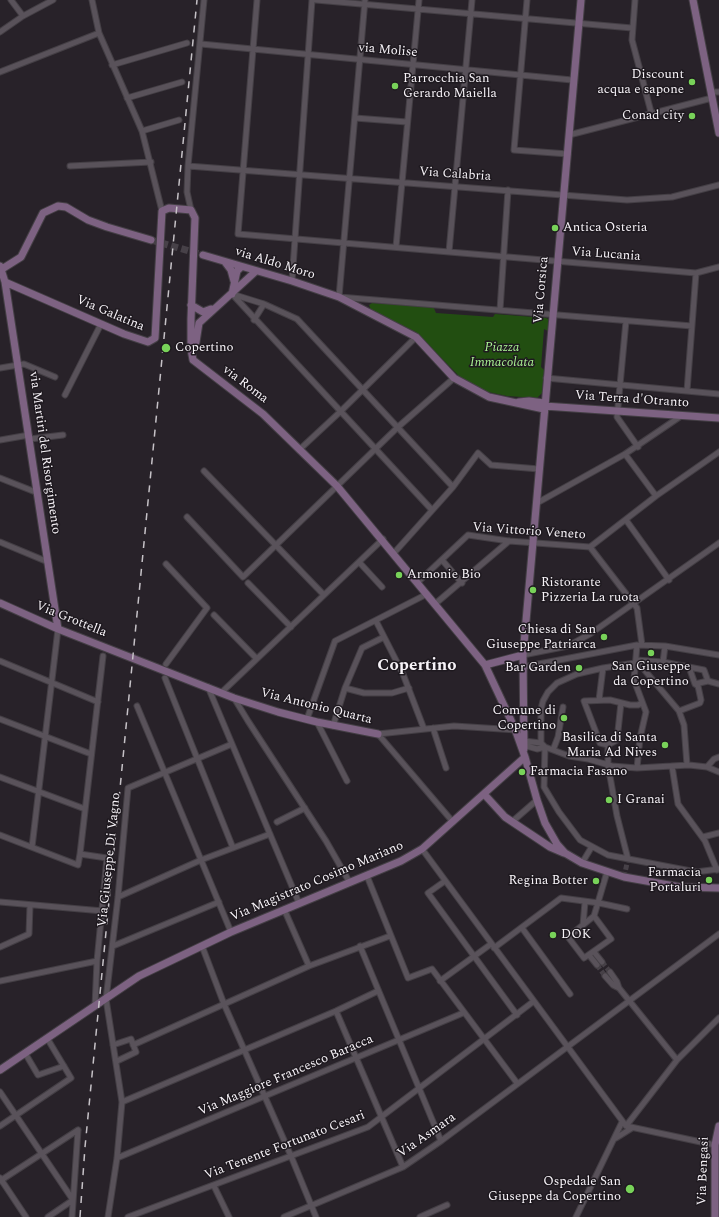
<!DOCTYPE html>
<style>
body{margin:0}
canvas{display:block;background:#282229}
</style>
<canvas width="719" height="1217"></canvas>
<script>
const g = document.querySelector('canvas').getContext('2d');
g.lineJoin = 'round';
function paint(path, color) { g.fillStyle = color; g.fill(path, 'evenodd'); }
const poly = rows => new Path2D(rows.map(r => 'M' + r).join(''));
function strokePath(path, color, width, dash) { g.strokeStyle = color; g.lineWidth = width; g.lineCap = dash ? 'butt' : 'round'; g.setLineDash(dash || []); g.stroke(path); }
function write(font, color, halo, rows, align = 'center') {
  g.font = font + ' Spectral,serif'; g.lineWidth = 3; g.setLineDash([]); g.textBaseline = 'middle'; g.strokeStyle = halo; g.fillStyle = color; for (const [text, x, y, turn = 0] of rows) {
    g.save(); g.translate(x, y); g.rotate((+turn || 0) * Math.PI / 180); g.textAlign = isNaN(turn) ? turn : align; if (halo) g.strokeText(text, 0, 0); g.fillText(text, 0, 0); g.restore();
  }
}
paint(poly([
 [372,303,433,306,436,313,493,317,495,314,546,318,548,319,548,331,544,329,541,367,544,370,542,393,537,398,507,396,484,391,472,385,458,375,416,332,371,310,369,305]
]), '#224e11');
strokePath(poly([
 [624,877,628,859],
 [602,962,610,972],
 [597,965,605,976]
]), '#474148', 5, [5, 2.5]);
strokePath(poly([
 [151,240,203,255]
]), '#474148', 7, [7, 3.5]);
const street = poly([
 [11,0,23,16],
 [92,0,99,33,142,131,162,211],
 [257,0,238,234,696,273,719,267],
 [316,0,632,28],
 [365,0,339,297,692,326],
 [527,0,514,150,568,154],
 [635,0,632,40,651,112],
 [0,32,23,16,53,0],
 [201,44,572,80],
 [112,65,187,43],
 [0,72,99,33],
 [711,92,719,92],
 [127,98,182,82],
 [355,118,407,122],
 [142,131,179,120],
 [569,135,712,98],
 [70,166,151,162],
 [188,166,627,200,672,197,719,185],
 [191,210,187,192,188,166,204,0],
 [396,247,419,0],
 [449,252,472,0],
 [292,281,312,0],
 [232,294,264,304,297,319,453,487],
 [233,295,432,510],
 [500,310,508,190],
 [254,320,264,304],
 [626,321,617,417,638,447],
 [0,368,24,364,55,377],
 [546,378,719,394],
 [687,391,696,273],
 [65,395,101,324],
 [30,439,63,435],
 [0,440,29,435],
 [299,450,341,411,416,337],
 [625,454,656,496],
 [204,471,324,595],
 [0,478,38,493],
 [537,503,625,454,681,416],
 [187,517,243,577,398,427,454,378],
 [626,520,669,580],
 [0,542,48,562],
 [590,547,656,496,719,452],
 [394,553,453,487,478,453,491,465,539,469],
 [442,560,462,583],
 [359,562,382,587],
 [166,564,207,608,166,664],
 [418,582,468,535,509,541,590,547,637,608,642,645],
 [248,583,291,627],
 [435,604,509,541],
 [214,615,256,658],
 [376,621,403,674,424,729],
 [665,646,719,655],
 [523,655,568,646,590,634,719,543],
 [636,660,663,662,665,646,637,645,634,680,646,712,640,738,637,768],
 [636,660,679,711,684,725,687,765],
 [0,661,98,702],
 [663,662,704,670,708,681,719,684],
 [523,667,637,645],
 [165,678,233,848],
 [695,684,708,681],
 [208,687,299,903],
 [345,688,364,693,392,693,409,688],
 [222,692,383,539],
 [234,698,248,721,326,841,350,883],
 [599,700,603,668],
 [137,706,231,932],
 [679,711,700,703,701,700,698,686,695,684,689,667],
 [0,719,91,754],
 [307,719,335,641,427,594],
 [317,722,347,781],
 [333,726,345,688,362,648,384,637],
 [433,728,446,768],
 [378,734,454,726,517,730],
 [378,734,453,822],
 [524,741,541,743,545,747,569,756,588,759,612,766,637,768,689,765,707,767,719,772],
 [541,743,541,709,543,701,548,692,557,683,577,674,603,668,635,663],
 [523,745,537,749,545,747],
 [608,745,617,740,621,703],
 [545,747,544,787,559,812,580,840,608,855,696,872,719,869],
 [553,750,558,737,563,707],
 [672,766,678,804,705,841,717,870],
 [707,767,714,759,719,757],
 [0,777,85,809],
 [513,821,537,800],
 [277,822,305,808],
 [0,835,78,865,80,854,107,858,97,961,95,1006],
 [703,837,719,833],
 [32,847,58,629],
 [422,849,626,1126,715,1145],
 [80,854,103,656],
 [628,859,617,816,608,765,608,745,600,743,584,701,610,700,630,705,638,705,642,703],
 [582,863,591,848],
 [367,876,408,978,432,969,517,1083],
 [445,881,428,893,517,1015],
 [118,897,201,860,270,834],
 [0,902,103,911],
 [284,909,309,966],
 [594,916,611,939,584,958,568,937,594,916],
 [594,916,607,872],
 [583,925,585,902],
 [522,928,570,994],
 [113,946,219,902],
 [202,946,224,1004,291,1156,316,1217],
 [360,946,441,1141],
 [0,947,29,934,30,905],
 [494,948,561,898,599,903,627,909],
 [594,952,602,962],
 [589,955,597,965],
 [610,972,617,982,619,988,677,1060],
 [605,976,613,985,619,988],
 [0,981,97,961],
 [440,981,491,944],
 [336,1011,403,1167],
 [113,1045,131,1039,136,1052,117,1061],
 [133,1045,309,966,390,936],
 [25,1053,38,1075,64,1066],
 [0,1092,73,1200,48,1217],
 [122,1102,336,1011,378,991],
 [0,1126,71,1078,47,1038],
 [626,1126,677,1060,719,1018],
 [616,1138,632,1128],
 [117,1158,463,1013],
 [0,1178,26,1217],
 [0,1181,78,1130],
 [214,1186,229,1217],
 [72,1217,78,1130],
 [108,1217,117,1158,122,1102,106,999,118,897,128,788,232,744],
 [128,1217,368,1127,534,1001],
 [284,1217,403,1167,441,1141,719,934],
 [420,1217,447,1205],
 [576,1217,622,1122]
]);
const secondary = poly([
 [693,0,719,133],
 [203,255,292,281,339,297,416,337,454,378,489,397,544,409],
 [225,262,231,270,234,281],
 [0,266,5,282,124,334,148,342,155,338,162,211,169,208,191,210,195,218,191,319,191,349,193,360,263,414,337,486,485,665,515,729,525,757,537,800,545,823,557,844,565,853,582,863,624,877,680,887,719,888],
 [2,269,21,257,43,213,58,206,66,207,88,220,107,227,151,240],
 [5,282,58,629],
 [232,294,237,271,241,267],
 [191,305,203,312,211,309],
 [191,349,196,342,199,323,256,271],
 [519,402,529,401,544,403],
 [544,406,719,418],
 [0,603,58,629,234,698,278,712,317,722,378,734],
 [485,665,523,655],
 [524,749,523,655,581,0],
 [484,794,505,817,550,847,564,853],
 [0,1070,139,976,231,932,401,861,422,849,525,757],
 [715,1217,715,1145,719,1126]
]);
strokePath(street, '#443f45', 7);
strokePath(secondary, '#443f45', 9);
strokePath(street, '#59525a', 5);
strokePath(secondary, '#7d6282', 7);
strokePath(poly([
 [80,1217,85,1147,197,0]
]), '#c6c2c7', 1.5, [7, 7]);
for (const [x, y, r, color] of [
 [692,82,4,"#78d259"],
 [395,86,4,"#78d259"],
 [692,116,4,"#78d259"],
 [555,228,4,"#78d259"],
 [166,348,5,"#78d259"],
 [399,575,4,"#78d259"],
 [533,590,4,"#78d259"],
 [604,637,4,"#78d259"],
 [651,653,4,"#78d259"],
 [579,668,4,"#78d259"],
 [564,718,4,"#78d259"],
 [665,745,4,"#78d259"],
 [522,772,4,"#78d259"],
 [609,800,4,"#78d259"],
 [709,880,4,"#78d259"],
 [596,881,4,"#78d259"],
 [553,935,4,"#78d259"],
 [630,1189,5,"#78d259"]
]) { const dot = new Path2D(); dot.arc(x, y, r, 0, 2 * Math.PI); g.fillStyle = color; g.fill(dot); strokePath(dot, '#1e191f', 1.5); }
write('13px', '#f7f3f8', '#1e191f', [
 ["via Molise",388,51,5],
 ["Via Calabria",455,175,4],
 ["Via Lucania",606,255,4],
 ["via Aldo Moro",275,264,17],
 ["Via Corsica",542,290,-85],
 ["Via Galatina",110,314,23],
 ["via Roma",245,385,37],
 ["Via Terra d'Otranto",632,400,4],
 ["via Martiri del Risorgimento",44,453,82],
 ["Via Vittorio Veneto",529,532,4],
 ["Via Grottella",71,620,22],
 ["Via Antonio Quarta",316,707,14],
 ["Via Giuseppe Di Vagno",110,860,-84],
 ["Via Magistrato Cosimo Mariano",317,882,-23],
 ["Via Maggiore Francesco Baracca",286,1076,-23],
 ["Via Asmara",427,1136,-35],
 ["Via Tenente Fortunato Cesari",285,1146,-21],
 ["Via Bengasi",704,1171,-88]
]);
write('13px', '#f7f3f8', '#1e191f', [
 ["Discount",684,75],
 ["acqua e sapone",684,90],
 ["Parrocchia San",403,79,"left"],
 ["Gerardo Maiella",403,94,"left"],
 ["Conad city",684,116],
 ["Antica Osteria",563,228,"left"],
 ["Copertino",175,348,"left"],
 ["Armonie Bio",407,575,"left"],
 ["Ristorante",541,583,"left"],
 ["Pizzeria La ruota",541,598,"left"],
 ["Chiesa di San",596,630],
 ["Giuseppe Patriarca",596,645],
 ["San Giuseppe",651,667,"center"],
 ["da Copertino",651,682,"center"],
 ["Bar Garden",571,668],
 ["Comune di",556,711],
 ["Copertino",556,726],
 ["Basilica di Santa",657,738],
 ["Maria Ad Nives",657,753],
 ["Farmacia Fasano",530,772,"left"],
 ["I Granai",617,800,"left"],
 ["Farmacia",701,873],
 ["Portaluri",701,888],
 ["Regina Botter",588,881],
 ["DOK",561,935,"left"],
 ["Ospedale San",621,1182],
 ["Giuseppe da Copertino",621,1197]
], 'right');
write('italic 13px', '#a9f292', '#1e191f', [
 ["Piazza",502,348],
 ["Immacolata",502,363]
]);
write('bold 17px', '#f7f3f8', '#1e191f', [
 ["Copertino",417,667]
]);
</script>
